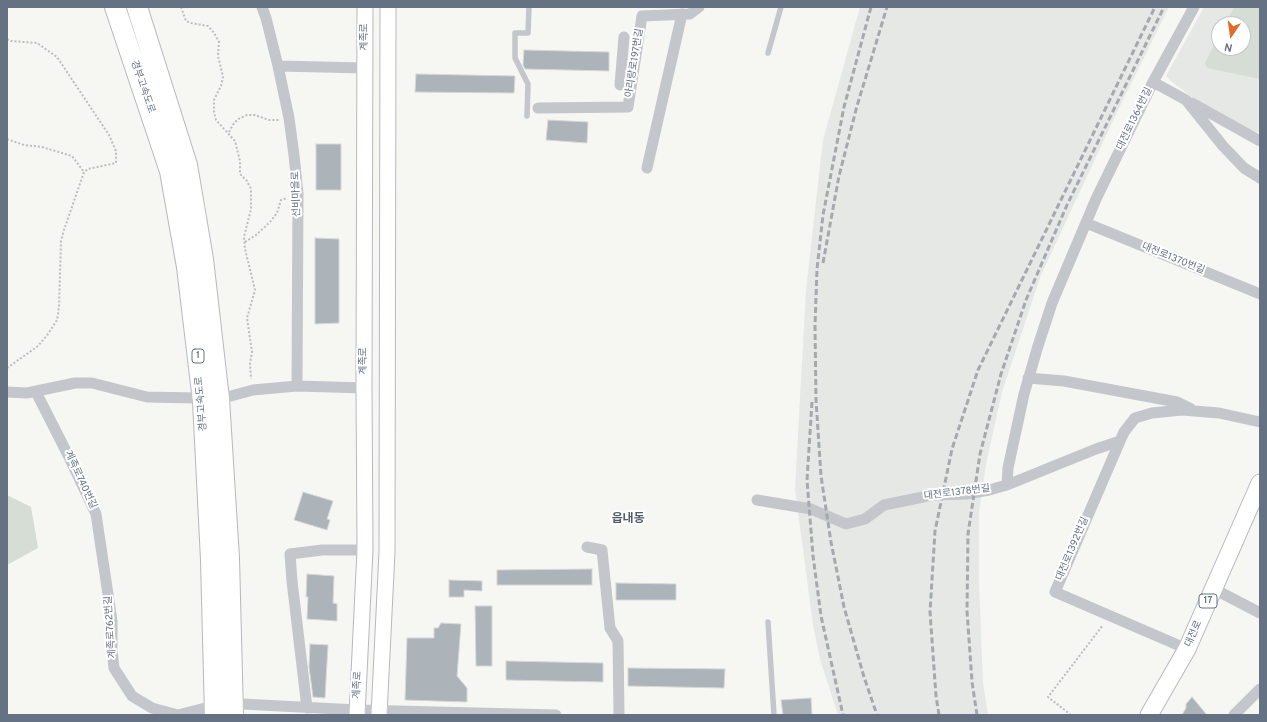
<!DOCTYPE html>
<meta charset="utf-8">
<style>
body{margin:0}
#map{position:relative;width:1267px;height:722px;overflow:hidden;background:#f6f6f3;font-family:Overpass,sans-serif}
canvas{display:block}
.frame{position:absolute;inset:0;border:8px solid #657284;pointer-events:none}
.north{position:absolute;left:1211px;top:16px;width:40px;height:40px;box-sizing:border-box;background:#fff;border:1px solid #c1c7ce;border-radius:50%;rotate:193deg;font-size:11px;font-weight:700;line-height:16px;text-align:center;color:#657284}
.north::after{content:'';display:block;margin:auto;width:14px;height:18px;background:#e36b25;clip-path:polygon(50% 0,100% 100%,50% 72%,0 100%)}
</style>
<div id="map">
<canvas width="1267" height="722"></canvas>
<div class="frame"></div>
<div class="north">N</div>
</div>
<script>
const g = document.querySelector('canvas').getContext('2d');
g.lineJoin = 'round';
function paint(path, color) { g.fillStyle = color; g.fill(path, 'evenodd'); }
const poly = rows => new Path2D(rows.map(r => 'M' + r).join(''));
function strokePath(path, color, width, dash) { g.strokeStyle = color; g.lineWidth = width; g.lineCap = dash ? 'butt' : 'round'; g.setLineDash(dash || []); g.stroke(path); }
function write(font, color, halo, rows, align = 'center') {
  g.font = font + ' Overpass,"Noto Sans KR",sans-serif'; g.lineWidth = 4; g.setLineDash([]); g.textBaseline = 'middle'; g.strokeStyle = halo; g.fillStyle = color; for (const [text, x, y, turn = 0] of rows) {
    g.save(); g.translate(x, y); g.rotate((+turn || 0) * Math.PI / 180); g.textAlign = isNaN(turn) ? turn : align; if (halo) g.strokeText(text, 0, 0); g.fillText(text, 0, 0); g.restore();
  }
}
paint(poly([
 [860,7,1169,7,1116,114,1041,275,1002,392,986,464,979,513,979,586,983,683,988,715,838,715,820,659,813,625,795,489,806,290,823,140],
 [1204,7,1260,7,1260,133,1246,129,1195,99,1172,82,1166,76],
 [1219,24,1243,24,1243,48,1219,48]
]), '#e6e8e6');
paint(poly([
 [1234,7,1260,7,1260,79,1207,68,1205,63,1219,35,1219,48,1243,48,1243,24,1225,24],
 [7,495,31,507,38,548,7,565]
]), '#d6ddd4');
const building = poly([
 [524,50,609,52,609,71,525,69,523,65,524,50],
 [416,74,515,76,514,93,415,92,416,74],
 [548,120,588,122,587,143,546,140,548,120],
 [316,144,341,144,341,190,316,190,316,144],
 [315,238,339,239,339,323,315,324,315,238],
 [303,492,333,501,327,519,330,520,327,530,294,520,303,492],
 [592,569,592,585,497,585,497,570,592,569],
 [307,574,334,576,333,603,337,604,337,621,307,619,308,597,306,597,307,574],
 [449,580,482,581,482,591,464,590,464,597,449,597,449,580],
 [616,583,676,584,676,600,616,600,616,583],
 [475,606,492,606,492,666,476,666,475,606],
 [441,623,461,624,457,676,467,688,467,702,405,700,407,638,434,638,434,628,438,628,441,623],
 [310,644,328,645,325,698,313,697,309,667,310,644],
 [506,661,603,663,603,682,506,680,506,661],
 [628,668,725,669,724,688,628,686,628,668],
 [1192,697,1207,715,1182,715,1186,708,1186,704,1192,697],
 [811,698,812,715,783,715,781,700,811,698]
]);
paint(building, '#acb3b9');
strokePath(building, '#d7d7d5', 1);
const secondary = poly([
 [357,715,365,550,364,388,365,7],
 [379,715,387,552,388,7]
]);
const primary = poly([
 [1149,715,1187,649,1260,483]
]);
const motorway = poly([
 [115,7,170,171,187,267,203,401,211,560,215,715],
 [137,7,187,165,203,259,219,399,229,558,233,715]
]);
strokePath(secondary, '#b6b9bf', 17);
strokePath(primary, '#b6b9be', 19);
strokePath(motorway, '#b6b8bc', 22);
strokePath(poly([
 [181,7,186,21,191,23,208,26,214,33,219,42,218,56,223,77,221,86,214,100,214,112,216,120,235,141,240,161,240,174,247,181,251,189,251,209,244,237,245,249,255,290,247,318,252,352,250,364,251,379],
 [7,39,11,41,37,43,57,57,109,135,116,151,116,163,88,169,84,172,64,230,61,241,59,307,57,320,48,334,38,346,7,368],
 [229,132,234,123,240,118,247,115,255,115,269,120,279,120],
 [7,139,24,145,42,147,72,156,84,172],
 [245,242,256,235,270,222,277,213,281,200,287,198],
 [1071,715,1048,697,1103,625]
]), '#bbbdc0', 2, [2, 2]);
strokePath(poly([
 [768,53,781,7],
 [527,116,528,84,515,58,515,33,528,33,529,7],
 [768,622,774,715]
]), '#c3c6ca', 5.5);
strokePath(poly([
 [262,7,266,18,278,66,289,118,294,155,298,194,297,386],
 [278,66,365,68],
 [1153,82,1186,100,1223,146,1244,168,1260,178],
 [620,85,624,37],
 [1192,103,1260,141],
 [538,108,628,107,642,16,690,14,699,7],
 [647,168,682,14],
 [1086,223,1260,294],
 [1028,378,1064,381,1177,402,1191,409],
 [7,392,27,393,75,383,92,383,147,397,197,398],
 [36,392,68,455,96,514,112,621,112,650,114,668,132,696,152,708,178,715],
 [227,397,253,390,297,386,364,388],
 [1007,485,1008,468,1024,394,1038,346,1052,303,1096,199,1153,82,1194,7],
 [757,500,811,509,846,524,865,519,884,505,933,495,966,494,989,490,1007,485,1096,449,1120,441],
 [587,547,602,550,610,628,618,641,619,715],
 [1214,589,1260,613],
 [1187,649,1055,592,1120,441,1124,432,1135,418,1152,413,1182,410,1219,413,1260,422],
 [242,704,357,710,556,715],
 [307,708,292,581,290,554,322,550,365,550],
 [178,715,213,706],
 [1234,715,1260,689]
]), '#c3c6ca', 11);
strokePath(secondary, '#fff', 15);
strokePath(primary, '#fff', 17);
strokePath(motorway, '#fff', 20);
strokePath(poly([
 [871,7,844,107,823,215,817,269,815,326,816,400,821,476,831,542,844,607,864,677,877,715],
 [823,263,839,176,857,106,887,7],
 [812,402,807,480,813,556,821,616,843,715],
 [939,715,936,696,930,612,935,531,952,449,978,370,1155,7],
 [977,715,972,682,967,611,968,534,980,454,1001,374,1026,300,1067,205,1164,7]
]), '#a4a8af', 3, [6, 3]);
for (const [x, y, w] of [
 [198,356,12],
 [1208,601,18]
]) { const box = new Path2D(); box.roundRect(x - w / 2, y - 7, w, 14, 3); g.fillStyle = '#fff'; g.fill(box); strokePath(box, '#657284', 1); }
write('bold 9px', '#657284', null, [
 ["1",198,356],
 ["17",1208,601]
]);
write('10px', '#657284', '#fff', [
 ["계족로",365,37,-90],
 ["아리랑로197번길",635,63,-81],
 ["경부고속도로",142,87,71],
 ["대전로1364번길",1135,119,-64],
 ["선비마을로",297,194,-92],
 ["대전로1370번길",1173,259,22],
 ["계족로",364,361,-90],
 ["경부고속도로",202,404,-95],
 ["계족로740번길",80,480,65],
 ["대전로1378번길",957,493,-7],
 ["대전로1392번길",1073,549,-67],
 ["계족로762번길",111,627,-94],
 ["대전로",1194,634,-66],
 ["계족로",358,685,-87]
]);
write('bold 12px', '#535c69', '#fff', [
 ["읍내동",628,520]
]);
</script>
